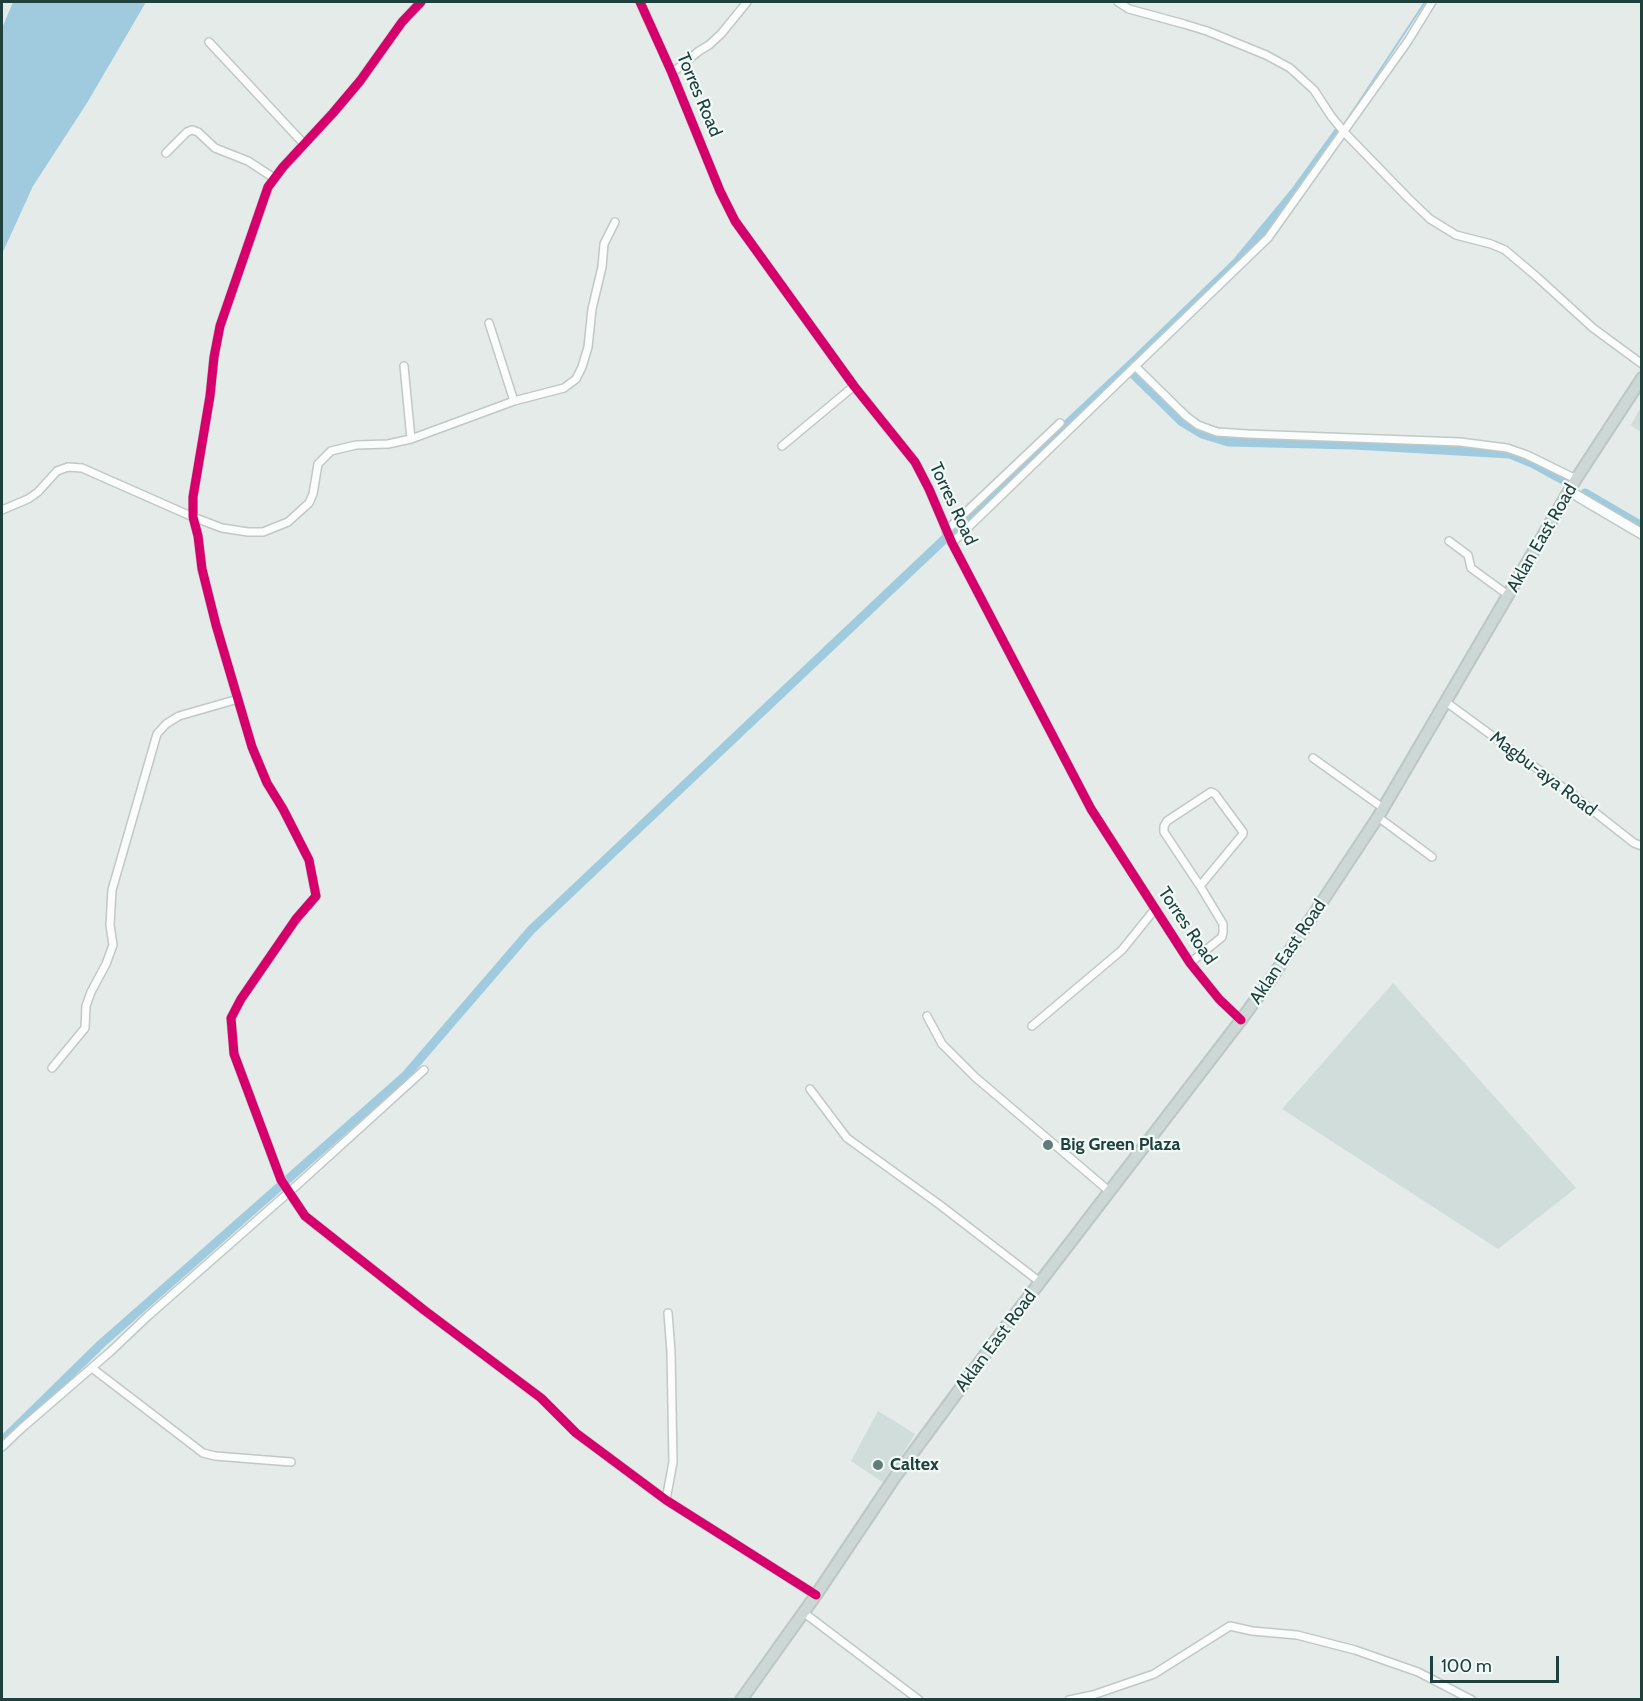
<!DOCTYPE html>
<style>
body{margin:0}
#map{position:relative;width:1643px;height:1701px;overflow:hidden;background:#e4ebe9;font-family:Cabin,sans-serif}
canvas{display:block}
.frame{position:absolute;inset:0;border:3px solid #1f413d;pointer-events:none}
.scale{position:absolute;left:1430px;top:1656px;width:129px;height:27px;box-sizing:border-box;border:3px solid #1f413d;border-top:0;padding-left:8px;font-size:18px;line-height:21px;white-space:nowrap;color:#1f413d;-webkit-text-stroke:4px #f2faf7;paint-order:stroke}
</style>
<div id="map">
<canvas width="1643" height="1701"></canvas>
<div class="frame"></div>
<div class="scale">100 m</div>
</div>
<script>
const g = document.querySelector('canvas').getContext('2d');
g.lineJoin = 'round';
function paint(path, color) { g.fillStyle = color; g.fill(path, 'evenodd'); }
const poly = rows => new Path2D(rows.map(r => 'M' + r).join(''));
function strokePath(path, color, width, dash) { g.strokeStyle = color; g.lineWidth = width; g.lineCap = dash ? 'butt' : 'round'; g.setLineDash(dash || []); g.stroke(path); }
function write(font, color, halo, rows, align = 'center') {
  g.font = font + ' Cabin,sans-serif'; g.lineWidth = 4.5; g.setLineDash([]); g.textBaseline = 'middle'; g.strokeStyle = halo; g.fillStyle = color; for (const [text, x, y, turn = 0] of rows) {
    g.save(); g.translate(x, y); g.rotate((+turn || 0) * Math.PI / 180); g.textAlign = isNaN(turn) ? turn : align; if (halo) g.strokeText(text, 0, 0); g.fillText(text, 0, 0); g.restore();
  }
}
paint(poly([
 [1641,407,1641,432,1631,425],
 [1393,983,1576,1188,1498,1249,1282,1109],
 [878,1411,915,1434,884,1483,851,1461]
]), '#d1ddda');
paint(poly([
 [13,2,146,2,87,103,33,186,2,254,2,28]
]), '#a0cbde');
strokePath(poly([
 [1345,123,1425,2]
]), '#a0cbde', 2);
strokePath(poly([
 [1134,375,1182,422,1202,434,1228,442,1353,445,1510,454,1532,463,1565,481],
 [1585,493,1642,526],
 [2,1441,101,1344,406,1075,531,930,952,532,1127,368,1236,263,1297,189,1339,131]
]), '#a0cbde', 9);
const street = poly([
 [421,2,402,22,360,81,333,113,283,167,268,187,220,326,214,357,210,396,193,497,193,517,198,536,202,569,216,625,252,747,267,783,283,809,309,860,316,896,296,919,241,999,231,1018,234,1054,281,1180,305,1216,424,1310,541,1398,576,1433,666,1500,816,1595],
 [640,2,672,73,720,191,735,221,854,386,915,462,929,489,952,543,1091,809,1190,963,1219,999,1241,1020],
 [1118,2,1129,9,1184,24,1207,31,1266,55,1290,68,1314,90,1331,116,1344,132,1408,198,1430,219,1456,235,1491,244,1505,250,1537,277,1593,328,1642,364],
 [209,42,304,144],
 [672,73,699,51,709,45,721,34,747,2],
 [166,153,187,132,192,130,198,132,215,148,248,161,274,178],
 [489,323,514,401],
 [404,366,411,439],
 [1135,366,1186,416,1198,425,1217,432,1248,434,1460,442,1507,448,1527,455,1576,479],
 [782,446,854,386],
 [2,510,28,499,38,492,57,471,68,467,82,468,193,517,222,528,248,532,263,532,288,522,309,503,313,494,318,464,331,451,356,445,388,444,411,439,514,401,564,388,576,379,582,367,588,347,592,309,602,267,604,244,615,222],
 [946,531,1060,423],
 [1449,541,1468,555,1471,568,1508,595],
 [952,543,1268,238,1408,41,1432,2],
 [1446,702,1565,789,1634,843,1642,846],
 [1313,758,1383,808],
 [1378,817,1432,857],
 [1190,963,1222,937,1223,932,1223,924,1200,886,1164,832,1164,826,1167,821,1211,792,1215,794,1243,832,1243,834,1200,886],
 [927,1016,942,1044,975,1077,1109,1191],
 [1032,1026,1122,950,1155,909],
 [52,1068,85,1028,86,1006,91,992,106,964,113,945,110,925,112,890,157,734,166,724,179,716,238,699],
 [810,1089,847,1138,940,1205,1040,1282],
 [92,1368,203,1453,215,1456,291,1462],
 [2,1447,22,1428,110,1352,148,1316,296,1186,424,1070],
 [666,1500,673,1462,671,1352,668,1313],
 [803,1612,919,1700],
 [1069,1700,1093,1695,1154,1674,1230,1626,1252,1631,1297,1635,1355,1650,1418,1672,1472,1700]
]);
const secondary = poly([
 [1569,491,1642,534]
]);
const primary = poly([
 [741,1700,816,1595,895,1477,1007,1325,1241,1020,1271,979,1378,817,1576,479,1642,378]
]);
strokePath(street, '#c1c8c6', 10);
strokePath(secondary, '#bfc9c6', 12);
strokePath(primary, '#bcc7c5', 14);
strokePath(street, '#fbfcfc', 7);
strokePath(secondary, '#fbfcfc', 9);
strokePath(primary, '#cdd7d5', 10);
strokePath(poly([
 [421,2,402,22,360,81,333,113,283,167,268,187,220,326,214,357,210,396,193,497,193,517,198,536,202,569,216,625,252,747,267,783,283,809,309,860,316,896,296,919,241,999,231,1018,234,1054,281,1180,305,1216,424,1310,541,1398,576,1433,666,1500,816,1595],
 [640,2,672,73,720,191,735,221,854,386,915,462,929,489,952,543,1091,809,1190,963,1219,999,1241,1020]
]), '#d6006c', 9);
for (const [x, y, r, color] of [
 [1048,1145,6,"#647c79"],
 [878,1465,6,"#647c79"]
]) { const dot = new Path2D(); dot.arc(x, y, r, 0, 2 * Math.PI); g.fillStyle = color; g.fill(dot); strokePath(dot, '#f2faf7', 2); }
write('18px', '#1f413d', '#f2faf7', [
 ["Torres Road",699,95,67],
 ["Torres Road",953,504,65],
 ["Aklan East Road",1542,538,-60],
 ["Magbu-aya Road",1543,774,37],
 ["Torres Road",1187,926,56],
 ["Aklan East Road",1288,952,-56],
 ["Aklan East Road",996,1341,-53]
]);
write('bold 18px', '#1f413d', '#f2faf7', [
 ["Big Green Plaza",1060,1145],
 ["Caltex",890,1465]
], 'left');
</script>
